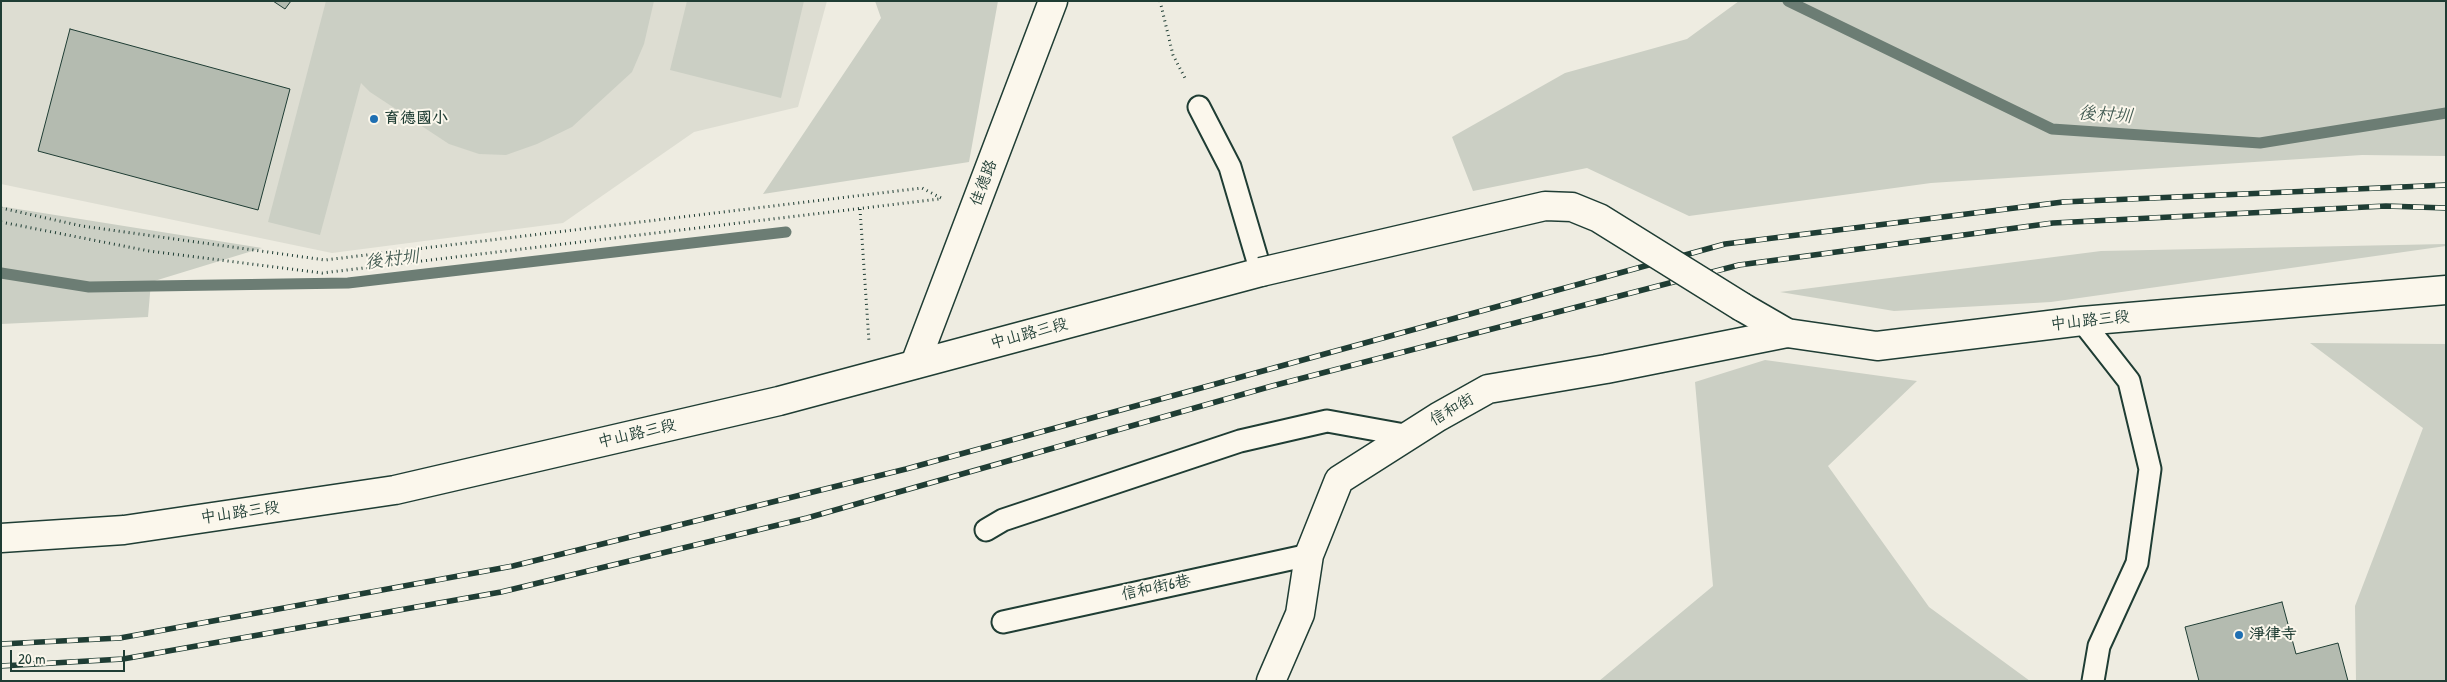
<!DOCTYPE html>
<meta charset="utf-8">
<style>
body{margin:0}
#map{position:relative;width:2447px;height:682px;overflow:hidden;background:#eeece1;font-family:"Patrick Hand",sans-serif}
canvas{display:block}
.frame{position:absolute;inset:0;border:2px solid #1f3d34;pointer-events:none}
.scale{position:absolute;left:10px;top:650px;width:115px;height:22px;box-sizing:border-box;border:2px solid #1f3d34;border-top:0;padding-left:6px;font-size:15px;line-height:18px;white-space:nowrap;color:#1f3d34;-webkit-text-stroke:4px #fbf7ec;paint-order:stroke}
</style>
<div id="map">
<canvas width="2447" height="682"></canvas>
<div class="frame"></div>
<div class="scale">20 m</div>
</div>
<script>
const g = document.querySelector('canvas').getContext('2d');
g.lineJoin = 'round';
function paint(path, color) { g.fillStyle = color; g.fill(path, 'evenodd'); }
const poly = rows => new Path2D(rows.map(r => 'M' + r).join(''));
function strokePath(path, color, width, dash) { g.strokeStyle = color; g.lineWidth = width; g.lineCap = dash ? 'butt' : 'round'; g.setLineDash(dash || []); g.stroke(path); }
function write(font, color, halo, rows, align = 'center') {
  g.font = font + ' "Patrick Hand","LXGW WenKai TC",sans-serif'; g.lineWidth = 4; g.setLineDash([]); g.textBaseline = 'middle'; g.strokeStyle = halo; g.fillStyle = color; for (const [text, x, y, turn = 0] of rows) {
    g.save(); g.translate(x, y); g.rotate((+turn || 0) * Math.PI / 180); g.textAlign = isNaN(turn) ? turn : align; if (halo) g.strokeText(text, 0, 0); g.fillText(text, 0, 0); g.restore();
  }
}
paint(poly([
 [1,1,827,1,798,107,694,132,563,223,332,253,1,184]
]), '#ddddd2');
paint(poly([
 [326,1,654,1,644,44,632,72,572,127,537,144,506,155,479,154,449,144,370,92,361,83,320,235,268,222],
 [687,1,804,1,781,98,670,70],
 [875,1,998,1,969,162,763,194,881,18],
 [1739,1,2446,1,2446,156,2362,155,1931,183,1689,216,1587,168,1473,191,1452,137,1565,73,1687,39],
 [1,207,5,207,262,248,151,282,148,317,1,324],
 [2446,244,2446,246,2051,302,1894,311,1780,292,2101,251],
 [2310,343,2446,344,2446,681,2356,681,2355,606,2423,428],
 [1765,360,1917,381,1828,466,1929,607,2030,681,1599,681,1713,586,1695,382]
]), '#cbcfc4');
strokePath(poly([
 [1788,1,2052,129,2260,143,2446,113],
 [1,273,89,287,348,283,786,232]
]), '#6c7d74', 11);
const building = poly([
 [273,1,291,1,285,9,273,1],
 [70,29,290,89,258,210,38,151,70,29],
 [2282,602,2296,654,2338,643,2348,681,2199,681,2185,627,2282,602]
]);
paint(building, '#b4bbb0');
strokePath(building, '#1f3d34', 1);
const service = poly([
 [1199,107,1230,167,1261,272],
 [2082,321,2129,381,2150,469,2137,563,2099,646,2093,681],
 [986,530,1003,520,1240,441,1327,421,1410,436],
 [1003,622,1309,555]
]);
const minor = poly([
 [915,364,1053,1],
 [1271,681,1300,614,1309,555,1339,480,1438,417,1488,389,1606,369,1787,333]
]);
const secondary = poly([
 [1742,307,1787,333,1877,346,2082,321,2446,290],
 [1,538,124,530,395,490,779,401,1261,272]
]);
strokePath(service, '#1f3d34', 25);
strokePath(minor, '#1f3d34', 31);
strokePath(secondary, '#1f3d34', 31);
strokePath(poly([
 [1160,1,1173,55,1186,80],
 [1,208,82,226,325,260,922,188,943,199],
 [860,209,869,342],
 [1,222,149,251,322,273,939,199]
]), '#1f3d34', 3, [1, 4]);
strokePath(service, '#fbf7ec', 21);
strokePath(minor, '#fbf7ec', 28);
strokePath(secondary, '#fbf7ec', 28);
const rail = poly([
 [1,644,120,638,513,566,906,469,1725,244,2063,202,2446,185],
 [1,666,123,659,501,592,807,518,1272,386,1739,265,2053,223,2386,206,2446,208]
]);
strokePath(rail, '#1f3d34', 5.5);
strokePath(rail, '#fbf7ec', 4, [11]);
const secondaryBridge = poly([
 [1261,272,1545,206,1572,207,1599,218,1742,307]
]);
strokePath(secondaryBridge, '#1f3d34', 31, []);
strokePath(secondaryBridge, '#fbf7ec', 28);
for (const [x, y, r, color] of [
 [374,119,5,"#1f6fb2"],
 [2239,635,5,"#1f6fb2"]
]) { const dot = new Path2D(); dot.arc(x, y, r, 0, 2 * Math.PI); g.fillStyle = color; g.fill(dot); strokePath(dot, '#fbf7ec', 2); }
write('bold 16px', '#1f3d34', '#fbf7ec', [
 ["育德國小",384,119],
 ["淨律寺",2249,635]
], 'left');
write('16px', '#1f3d34', '#fbf7ec', [
 ["佳德路",984,183,-69],
 ["中山路三段",2090,321,-6],
 ["中山路三段",1029,334,-15],
 ["信和街",1452,410,-30],
 ["中山路三段",637,434,-13],
 ["中山路三段",240,513,-8],
 ["信和街6巷",1156,588,-12]
]);
write('italic 18px', '#455d54', '#fbf7ec', [
 ["後村圳",2105,115,4],
 ["後村圳",392,260,-7]
]);
</script>
